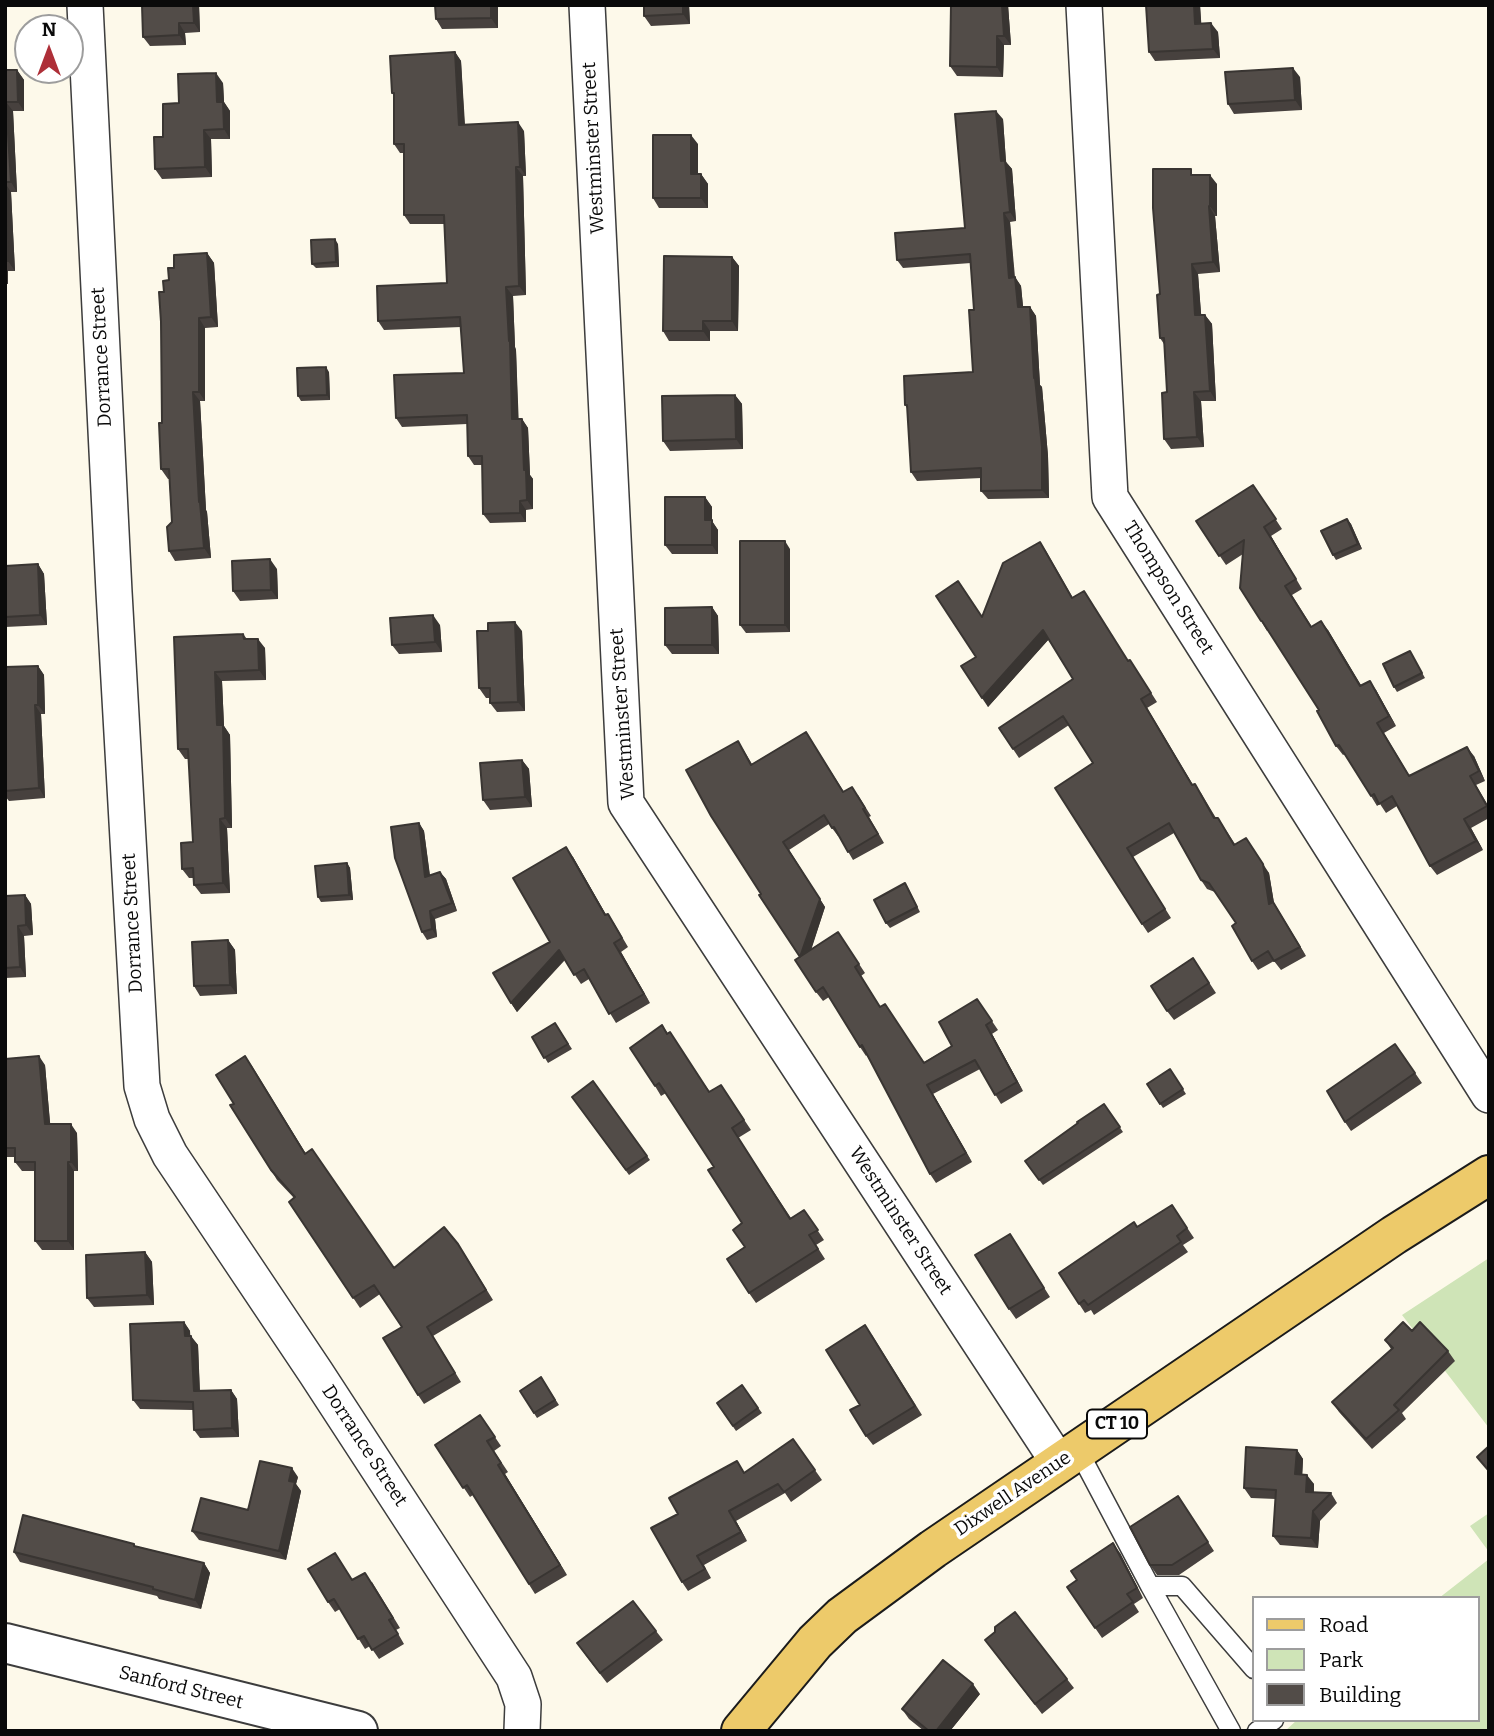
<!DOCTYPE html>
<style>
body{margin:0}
#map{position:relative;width:1494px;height:1736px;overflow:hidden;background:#fdf9ea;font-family:Bitter,serif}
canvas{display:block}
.frame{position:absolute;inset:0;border:7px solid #0a0a0a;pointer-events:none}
.legend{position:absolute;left:1252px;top:1596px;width:228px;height:126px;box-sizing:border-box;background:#fff;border:2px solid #9d9d9d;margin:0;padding:9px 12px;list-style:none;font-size:21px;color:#0a0a0a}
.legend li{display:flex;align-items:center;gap:14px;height:35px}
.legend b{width:35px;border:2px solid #9d9d9d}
.north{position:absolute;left:14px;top:14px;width:70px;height:70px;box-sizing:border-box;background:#fff;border:2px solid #9d9d9d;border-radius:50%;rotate:0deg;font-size:19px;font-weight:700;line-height:28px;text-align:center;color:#0a0a0a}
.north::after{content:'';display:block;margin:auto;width:24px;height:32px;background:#ae2f38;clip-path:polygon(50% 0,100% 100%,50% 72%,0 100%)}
</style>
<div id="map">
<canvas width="1494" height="1736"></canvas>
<div class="frame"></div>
<ul class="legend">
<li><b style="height:9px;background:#edca6a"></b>Road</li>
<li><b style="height:19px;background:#cfe4b7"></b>Park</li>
<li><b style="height:19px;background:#524c48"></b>Building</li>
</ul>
<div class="north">N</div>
</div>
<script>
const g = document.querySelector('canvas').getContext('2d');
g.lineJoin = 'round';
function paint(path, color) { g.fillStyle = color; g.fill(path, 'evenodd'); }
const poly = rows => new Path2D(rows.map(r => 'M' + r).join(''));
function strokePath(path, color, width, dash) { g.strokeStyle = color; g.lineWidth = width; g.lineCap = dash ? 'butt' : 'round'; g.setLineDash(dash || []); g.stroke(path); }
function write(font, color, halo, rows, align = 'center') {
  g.font = font + ' Bitter,serif'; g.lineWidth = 7; g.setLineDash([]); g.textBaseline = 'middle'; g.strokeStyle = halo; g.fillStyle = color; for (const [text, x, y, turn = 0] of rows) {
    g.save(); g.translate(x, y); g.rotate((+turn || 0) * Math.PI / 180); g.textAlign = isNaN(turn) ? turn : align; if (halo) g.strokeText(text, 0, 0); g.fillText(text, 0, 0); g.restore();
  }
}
paint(poly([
 [1489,1258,1489,1428,1402,1315],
 [1489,1513,1489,1552,1470,1526],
 [1489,1559,1489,1731,1285,1731,1297,1720,1478,1720,1478,1598,1439,1598]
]), '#cfe4b7');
const service = poly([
 [1078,1450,1150,1586,1231,1731],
 [1150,1586,1182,1586,1254,1669],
 [1257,1731,1274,1720]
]);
const minor = poly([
 [85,5,114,592,142,1086,152,1119,170,1155,316,1373,514,1677,523,1704,522,1731],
 [587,5,626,803,1059,1463],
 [1084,5,1110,497,1489,1095]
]);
const tertiary = poly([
 [5,1643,358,1731]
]);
const primary = poly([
 [741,1731,815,1642,842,1616,933,1549,1394,1235,1489,1175]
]);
strokePath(service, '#3d3d3d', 21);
strokePath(minor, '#3d3d3d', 38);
strokePath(tertiary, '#3d3d3d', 42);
strokePath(primary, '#1b1b1b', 42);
strokePath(service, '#fff', 18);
strokePath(minor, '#fff', 35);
strokePath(tertiary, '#fff', 38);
strokePath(primary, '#edca6a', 38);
paint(poly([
 [199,5,200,32,185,33,186,45,150,46,143,37],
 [498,5,498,28,442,29,436,19],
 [644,5,689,5,690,24,651,26,644,16],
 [1008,5,1011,45,1004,45,1003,77,957,76,950,66],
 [1200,5,1201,23,1218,32,1220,58,1155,61,1149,52],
 [455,52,461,61,465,124,524,131,526,176,523,176,526,295,513,296,515,347,516,350,518,419,522,419,528,428,530,475,533,479,533,509,526,510,526,522,490,523,483,514,482,465,474,465,468,456,467,424,402,427,396,418,464,373,461,327,384,330,378,321,447,283,445,224,410,224,404,215,404,153,400,153,394,144,394,96,392,93],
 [5,68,7,70,17,70,24,80,24,111,13,111,17,192,11,192,15,271,8,271,8,284,5,284],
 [1300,77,1302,110,1234,114,1228,104],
 [223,83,224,102,230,111,230,139,211,139,212,177,162,179,155,169,163,137,179,103],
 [1003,119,1006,162,1012,169,1016,221,1010,222,1015,277,1021,286,1023,307,1030,307,1036,316,1040,385,1042,387,1048,456,1049,498,988,499,981,491,981,478,917,481,911,472,907,408,905,405,973,372,974,310,971,263,903,268,897,260,965,228],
 [698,144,698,174,701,174,708,184,708,208,659,208,653,198],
 [1195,175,1217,184,1217,216,1215,216,1220,272,1198,274,1201,315,1205,315,1212,324,1216,401,1201,401,1204,447,1171,449,1164,439,1167,392,1164,344,1160,338,1160,294],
 [338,244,339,267,316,268,312,264],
 [207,253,214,263,218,327,205,328,205,401,200,401,206,510,207,512,211,558,175,561,169,551,172,522,169,479,168,479,161,469,164,292,174,268],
 [732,257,739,266,738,331,710,331,710,341,669,341,663,331],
 [329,372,330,400,301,401,298,396],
 [735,395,742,404,743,449,670,451,663,441],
 [1253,485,1282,529,1271,536,1302,589,1292,595,1312,627,1328,630,1361,686,1376,690,1396,726,1384,733,1409,775,1474,756,1485,781,1476,785,1489,807,1489,818,1471,828,1483,850,1437,875,1430,866,1397,806,1386,813,1380,804,1377,806,1371,796,1345,754,1343,755,1336,746,1319,710,1268,630,1267,631,1261,621,1243,554,1226,565,1196,521],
 [705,497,712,507,712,521,718,530,718,554,672,554,665,545],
 [1347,519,1351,524,1362,549,1336,560,1333,555],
 [1040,542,1072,598,1136,669,1157,702,1147,708,1193,785,1201,793,1216,818,1218,818,1235,844,1269,873,1274,903,1306,956,1281,970,1274,961,1258,970,1252,961,1236,923,1215,892,1207,889,1201,880,1174,833,1133,857,1171,918,1148,933,1142,924,1093,763,1069,725,1019,758,999,728,1073,679,1049,639,988,707,976,657,983,616],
 [790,549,790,632,746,633,740,625],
 [38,564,44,574,47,625,5,627,5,566],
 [277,569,278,599,240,601,233,591],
 [712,607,718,616,719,654,672,654,665,645],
 [440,625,442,652,399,654,392,645],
 [522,631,525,711,497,712,490,703,490,698,486,698,479,688],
 [243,634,247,639,265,648,266,680,222,681,224,726,230,735,232,828,227,828,230,893,201,894,194,885,194,878,189,878,182,869,193,842,189,759,185,759,178,749,174,637],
 [1410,651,1425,678,1397,692,1394,687],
 [38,666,44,675,45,714,41,714,45,798,9,801,5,796,5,667],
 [806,732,844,792,858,795,871,816,869,817,884,843,853,860,839,836,838,836,829,824,789,850,825,907,811,949,838,932,865,973,861,976,880,1007,924,1062,952,1046,977,999,998,1030,992,1034,1023,1091,1001,1104,980,1069,933,1094,972,1162,936,1183,930,1174,867,1055,866,1056,860,1047,829,997,823,1001,816,992,800,957,761,894,743,749,752,764],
 [522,760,529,769,532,807,490,810,483,800],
 [419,823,424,831,430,875,440,872,446,879,457,911,435,919,437,937,427,940,422,932],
 [573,857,606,915,614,923,628,947,621,952,650,1003,616,1023,589,979,581,984,565,960,517,1012,511,1003,550,942],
 [347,863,350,868,353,900,321,902,318,897],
 [908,888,920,912,890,928,886,923],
 [25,895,31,904,33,935,24,936,26,977,5,978,5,896],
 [228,940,235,950,237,994,200,996,194,986],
 [1193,958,1216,993,1174,1020,1167,1011],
 [555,1023,572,1049,548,1063,532,1037],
 [662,1025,710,1092,721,1085,751,1130,738,1138,791,1218,804,1210,824,1240,816,1245,825,1259,756,1303,749,1293,742,1223,714,1167,666,1093,661,1096,655,1086],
 [1395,1044,1422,1083,1351,1131,1345,1122],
 [245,1056,306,1154,394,1268,464,1253,493,1300,433,1336,461,1382,424,1404,418,1395,402,1327,380,1294,360,1308,289,1202,294,1198,277,1180,271,1170,234,1104],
 [5,1059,45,1065,50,1124,77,1133,78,1171,74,1171,74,1250,42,1250,35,1241,35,1171,22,1171,15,1162,15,1157,5,1157],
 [1170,1069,1186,1094,1163,1108,1147,1084],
 [593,1081,650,1160,629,1175,572,1097],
 [1104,1104,1123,1132,1043,1185,1025,1161],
 [1172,1205,1194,1238,1183,1245,1188,1252,1094,1315,1091,1310,1085,1313,1059,1273,1137,1227],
 [1016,1243,1050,1297,1016,1319,1009,1309],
 [145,1252,152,1262,154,1305,94,1307,87,1298],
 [184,1322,190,1331,190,1336,198,1345,200,1391,231,1390,237,1399,239,1437,200,1438,194,1430,193,1410,140,1409,133,1400],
 [1412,1331,1448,1351,1455,1361,1402,1413,1406,1419,1372,1449,1339,1412,1332,1402,1391,1349,1385,1340],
 [872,1335,922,1415,873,1445,866,1436,860,1405],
 [541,1377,559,1405,537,1418,520,1391],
 [742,1385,762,1413,736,1431,717,1403],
 [480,1415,501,1446,494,1451,508,1472,505,1474,567,1575,535,1594,473,1495,470,1497,435,1445],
 [793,1439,822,1480,791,1502,785,1493,736,1521,747,1541,704,1565,711,1578,688,1591,682,1582,678,1514,745,1473],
 [1297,1450,1303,1459,1302,1474,1314,1484,1314,1493,1331,1493,1337,1503,1320,1521,1318,1548,1280,1545,1273,1536,1276,1499,1251,1498,1244,1488],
 [298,1477,296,1484,301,1491,286,1560,199,1540,192,1531,248,1510],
 [1178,1496,1214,1551,1179,1575,1157,1575,1150,1565],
 [136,1546,204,1563,210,1573,201,1609,159,1599,157,1596,20,1562,14,1552],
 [1120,1553,1143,1598,1134,1604,1139,1612,1102,1638,1067,1587],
 [341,1563,352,1580,372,1582,400,1628,396,1630,404,1644,379,1659,370,1646,365,1649,340,1609,335,1612,328,1602],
 [656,1631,663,1640,607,1683,584,1653],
 [995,1632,1067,1679,1074,1688,1042,1714,985,1640],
 [980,1694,950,1731,924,1731,909,1719,902,1709]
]), '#47413e');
paint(poly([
 [193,5,199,5,200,32,194,23],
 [491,5,498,5,498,28,491,18],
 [683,5,689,5,690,24,683,14],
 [1002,5,1008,5,1011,45,1004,36],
 [1194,5,1200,5,1202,33,1195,24],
 [179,23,185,33,186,45,179,35],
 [1211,23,1218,32,1220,58,1213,49],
 [997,36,1004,45,1003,77,997,67],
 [455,52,461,61,465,134,459,125],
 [1293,68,1300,77,1302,110,1295,100],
 [17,70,24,80,24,111,18,102],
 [216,73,223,83,224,102,230,111,230,139,224,129,217,102],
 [6,102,13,111,17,192,11,182],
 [996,111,1003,119,1006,162,1012,169,1016,221,1010,212,1001,161],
 [518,122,524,131,526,176,520,167],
 [204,130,211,139,212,177,205,167],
 [691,135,698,144,698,184,691,174],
 [516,167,523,176,526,295,519,286],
 [701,174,708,184,708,208,701,198],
 [1210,175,1217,184,1217,216,1210,206],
 [5,183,11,192,15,271,8,261],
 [1209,206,1215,216,1220,272,1213,262],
 [1004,213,1010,222,1015,287,1009,278],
 [335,239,338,244,339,267,336,262],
 [207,253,214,263,218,327,211,317],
 [732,257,739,266,738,331,732,321],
 [1192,264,1198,274,1202,325,1195,315],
 [5,267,8,271,8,284,5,279],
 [1015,277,1021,286,1024,316,1018,307],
 [506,287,513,296,515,347,516,350,519,428,512,419],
 [1030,307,1036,316,1040,385,1042,387,1048,456,1049,498,1042,490],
 [1205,315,1212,324,1216,401,1210,391],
 [199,318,205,328,205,401,199,392],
 [703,321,710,331,710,341,703,331],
 [326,367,329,372,330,400,327,395],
 [193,392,200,401,206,510,207,512,211,558,204,548,199,502],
 [1194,392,1201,401,1204,447,1197,437],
 [735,395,742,404,743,449,736,439],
 [522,419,528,428,530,475,533,479,533,509,527,500,524,470],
 [705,497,712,507,712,521,718,530,718,554,712,545,705,520],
 [520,501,526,510,526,522,520,513],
 [1347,519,1351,524,1362,549,1358,544],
 [1264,527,1271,536,1302,589,1296,579],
 [785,541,790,549,790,632,785,625],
 [1040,542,1046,551,1078,607,1072,598],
 [270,559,277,569,278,599,271,590],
 [38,564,44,574,47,625,40,615],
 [712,607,718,616,719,654,712,645],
 [433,615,440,625,442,652,435,642],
 [1321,621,1328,630,1367,695,1360,686],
 [515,622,522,631,525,711,518,702],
 [1043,630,1049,639,988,707,982,698],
 [258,639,265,648,266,680,259,670],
 [38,666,44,675,45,714,38,705],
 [215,672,222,681,224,726,230,735,232,828,225,818,217,725],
 [1370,681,1376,690,1396,726,1389,716],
 [1141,699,1147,708,1198,794,1192,785],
 [35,705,41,714,45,798,39,788],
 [1467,747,1474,756,1485,781,1479,771],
 [522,760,529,769,532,807,525,797],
 [220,819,227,828,230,893,223,883],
 [1464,819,1471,828,1483,850,1476,841],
 [419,823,424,831,431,885,425,877],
 [1246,838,1269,873,1274,903,1306,956,1269,904],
 [566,847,573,857,612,925,605,915],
 [789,850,825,907,806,966,800,957],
 [347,863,350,868,353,900,349,895],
 [440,872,446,879,457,911,452,903],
 [25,895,31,904,33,935,26,925],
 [430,911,435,919,437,937,432,929],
 [18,926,24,936,26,977,20,967],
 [228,940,235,950,237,994,230,985],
 [614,943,621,952,650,1003,644,994],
 [559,950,565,959,517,1012,511,1003],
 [986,1025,992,1034,1023,1091,1017,1082],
 [39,1056,45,1065,51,1133,45,1124],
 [245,1056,252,1066,312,1164,305,1154],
 [927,1085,933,1094,972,1162,966,1153],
 [71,1124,77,1133,78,1171,71,1162],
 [68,1162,74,1171,74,1250,68,1241],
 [145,1252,152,1262,154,1305,147,1295],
 [184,1322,190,1331,191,1345,185,1336],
 [191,1336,198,1345,200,1400,194,1391],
 [231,1390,237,1399,239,1437,232,1428],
 [1297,1450,1303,1459,1302,1483,1295,1474],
 [498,1465,505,1474,567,1575,560,1565],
 [292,1468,298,1477,296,1484,301,1491,286,1560,279,1551,289,1481],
 [1307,1475,1314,1484,1313,1502,1306,1492],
 [729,1511,736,1521,747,1541,741,1532],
 [1313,1511,1320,1521,1318,1548,1311,1538],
 [1113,1543,1120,1553,1143,1598,1137,1588],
 [204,1563,210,1573,201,1609,195,1600],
 [973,1684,980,1694,950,1731,936,1731]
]), '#393532');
const building = poly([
 [142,5,193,5,194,23,179,23,179,35,143,37,142,5],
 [435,5,491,5,491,18,436,19,435,5],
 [644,5,683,5,683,14,644,16,644,5],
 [951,5,1002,5,1004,36,997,36,997,67,950,66,951,5],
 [1146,5,1194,5,1195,24,1211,23,1213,49,1149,52,1146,5],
 [455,52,459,125,518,122,520,167,516,167,519,286,506,287,509,341,510,341,512,419,522,419,524,470,526,470,527,500,520,501,520,513,483,514,482,456,468,456,467,415,396,418,394,375,464,373,460,317,378,321,377,286,447,283,444,215,404,215,404,144,394,144,394,93,392,93,390,56,455,52],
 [1293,68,1295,100,1228,104,1225,72,1293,68],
 [5,70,17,70,18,102,6,102,11,182,5,182,5,70],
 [216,73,217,102,223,102,224,129,204,130,205,167,155,169,154,137,163,137,163,104,179,103,178,74,216,73],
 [996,111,1001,161,1005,160,1010,212,1004,213,1009,278,1015,277,1018,307,1030,307,1034,378,1035,378,1042,447,1042,490,981,491,981,468,911,472,907,405,905,405,904,376,973,372,969,310,974,310,970,254,897,260,895,233,965,228,955,114,996,111],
 [653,135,691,135,691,174,701,174,701,198,653,198,653,135],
 [1153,169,1191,169,1191,175,1210,175,1210,206,1209,206,1213,262,1192,264,1195,315,1205,315,1210,391,1194,392,1197,437,1164,439,1162,393,1167,392,1164,338,1160,338,1157,295,1160,294,1153,208,1153,169],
 [5,198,8,261,5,261,5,198],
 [335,239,336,262,312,264,311,240,335,239],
 [207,253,211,317,199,318,199,392,193,392,199,502,200,502,204,548,169,551,167,527,172,522,169,469,161,469,159,423,162,423,161,322,159,292,164,292,163,281,169,280,168,268,174,268,174,255,207,253],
 [664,256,732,257,732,321,703,321,703,331,663,331,664,256],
 [326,367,327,395,298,396,297,368,326,367],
 [735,395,736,439,663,441,662,396,735,395],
 [1253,485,1276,519,1264,527,1296,579,1285,586,1311,627,1321,621,1360,686,1370,681,1389,716,1377,723,1409,776,1467,747,1479,771,1470,776,1487,806,1464,819,1476,841,1430,866,1392,796,1379,804,1374,794,1371,796,1339,745,1336,746,1317,711,1319,710,1262,621,1261,621,1240,588,1244,540,1219,556,1196,521,1253,485],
 [665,497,705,497,705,520,712,520,712,545,665,545,665,497],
 [1347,519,1358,544,1333,555,1321,531,1347,519],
 [740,541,785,541,785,625,740,625,740,541],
 [1040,542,1072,598,1084,591,1128,661,1130,660,1151,693,1141,699,1192,785,1195,784,1214,818,1218,818,1234,845,1246,838,1263,864,1269,904,1273,902,1300,947,1274,961,1268,951,1252,961,1232,926,1236,923,1209,883,1201,880,1169,823,1127,848,1165,909,1142,924,1055,788,1093,763,1063,716,1013,749,999,728,1073,679,1043,630,982,698,961,666,976,657,936,596,958,581,982,617,1003,563,1040,542],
 [270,559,271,590,233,591,232,561,270,559],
 [38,564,40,615,5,617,5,566,38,564],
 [712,607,712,645,665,645,665,608,712,607],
 [433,615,435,642,392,645,390,618,433,615],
 [515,622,518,702,490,703,490,688,479,688,477,631,488,631,488,623,515,622],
 [243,634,244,639,258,639,259,670,215,672,217,725,223,725,225,818,220,819,223,883,194,885,193,868,182,869,181,843,193,842,188,749,178,749,174,637,243,634],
 [1410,651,1422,673,1394,687,1383,664,1410,651],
 [38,666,38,705,35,705,39,788,5,791,5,667,38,666],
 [806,732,843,792,852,787,865,808,863,809,878,834,848,852,834,827,832,828,824,815,783,842,820,899,800,957,759,895,761,894,711,816,686,770,738,741,751,765,806,732],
 [522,760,525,797,483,800,480,763,522,760],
 [419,823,425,877,440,872,452,903,430,911,432,929,422,932,395,858,391,827,419,823],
 [566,847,605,915,608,914,622,938,614,943,644,994,609,1014,584,969,574,975,559,950,511,1003,493,973,550,942,513,878,566,847],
 [347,863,349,895,318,897,315,866,347,863],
 [905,883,917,907,886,923,874,900,905,883],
 [25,895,26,925,18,926,20,967,5,968,5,896,25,895],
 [838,932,859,964,855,967,880,1007,885,1004,924,1063,952,1046,939,1022,977,999,992,1021,986,1025,1017,1082,995,1095,975,1060,927,1085,966,1153,930,1174,862,1045,860,1047,823,987,816,992,795,960,838,932],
 [228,940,230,985,194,986,192,942,228,940],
 [1193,958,1209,983,1167,1011,1151,986,1193,958],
 [555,1023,568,1044,544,1058,532,1037,555,1023],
 [662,1025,667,1034,670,1032,709,1092,721,1085,744,1120,732,1128,790,1219,804,1210,818,1230,809,1235,818,1249,749,1293,727,1259,745,1247,733,1230,742,1223,708,1170,714,1167,659,1083,655,1086,630,1048,662,1025],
 [1395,1044,1415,1073,1345,1122,1327,1091,1395,1044],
 [39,1056,45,1124,71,1124,71,1162,68,1162,68,1241,35,1241,35,1162,15,1162,15,1148,5,1148,5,1059,39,1056],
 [245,1056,305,1154,312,1149,394,1268,444,1227,458,1244,486,1290,427,1327,455,1373,418,1395,383,1338,402,1327,374,1285,353,1298,289,1202,295,1197,271,1170,230,1105,234,1104,216,1075,245,1056],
 [1170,1069,1183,1089,1160,1104,1147,1084,1170,1069],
 [593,1081,647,1156,626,1170,572,1097,593,1081],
 [1104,1104,1120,1127,1039,1180,1025,1161,1078,1123,1077,1122,1104,1104],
 [1172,1205,1187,1228,1177,1236,1181,1242,1088,1305,1084,1300,1079,1304,1059,1273,1134,1222,1137,1227,1172,1205],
 [1010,1234,1044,1288,1009,1309,975,1255,1010,1234],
 [145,1252,147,1295,87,1298,86,1255,145,1252],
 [184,1322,185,1336,191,1336,194,1391,231,1390,232,1428,194,1430,193,1402,133,1400,130,1324,184,1322],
 [1403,1322,1412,1331,1420,1322,1448,1351,1394,1405,1399,1410,1366,1439,1332,1402,1393,1348,1385,1340,1403,1322],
 [865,1325,915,1406,866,1436,850,1410,860,1405,826,1350,865,1325],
 [541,1377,555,1400,534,1413,520,1391,541,1377],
 [742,1385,758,1408,733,1426,717,1403,742,1385],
 [480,1415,495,1437,487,1441,501,1463,498,1465,560,1565,529,1584,467,1485,463,1488,435,1445,480,1415],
 [793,1439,815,1470,784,1492,778,1484,729,1511,741,1532,697,1556,705,1569,682,1582,651,1528,678,1514,669,1498,737,1461,744,1473,793,1439],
 [1489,1446,1489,1471,1477,1457,1489,1446],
 [1246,1447,1297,1450,1295,1474,1307,1475,1306,1492,1331,1493,1313,1511,1311,1538,1273,1536,1276,1490,1244,1488,1246,1447],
 [260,1461,292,1468,289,1481,295,1482,279,1551,192,1531,201,1498,248,1510,260,1461],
 [1178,1496,1208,1542,1172,1565,1150,1565,1130,1527,1178,1496],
 [23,1515,134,1544,134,1546,204,1563,195,1600,153,1589,153,1587,14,1552,23,1515],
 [1113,1543,1137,1588,1127,1594,1133,1602,1095,1628,1067,1587,1077,1580,1071,1571,1113,1543],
 [335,1553,352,1580,365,1573,393,1618,389,1620,398,1634,372,1650,364,1636,358,1639,334,1599,328,1602,308,1569,335,1553],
 [633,1601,656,1631,600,1673,577,1643,633,1601],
 [1015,1612,1067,1679,1035,1704,985,1640,995,1632,995,1627,1015,1612],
 [943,1660,973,1684,936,1731,929,1731,902,1709,943,1660]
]);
paint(building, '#524c48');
strokePath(building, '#393532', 2);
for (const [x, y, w] of [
 [1117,1424,60]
]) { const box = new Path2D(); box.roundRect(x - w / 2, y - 14.5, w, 29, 5); g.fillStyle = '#fff'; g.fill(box); strokePath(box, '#0a0a0a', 2); }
write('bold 18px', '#0a0a0a', null, [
 ["CT 10",1117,1424]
]);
write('19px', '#0a0a0a', '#fff', [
 ["Westminster Street",594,148,-93],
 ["Dorrance Street",102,357,-93],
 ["Thompson Street",1168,588,58],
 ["Westminster Street",623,714,-94],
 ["Dorrance Street",133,923,-93],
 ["Westminster Street",900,1221,57],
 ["Dorrance Street",364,1446,57],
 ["Dixwell Avenue",1013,1494,-34],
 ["Sanford Street",181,1688,14]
]);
</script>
